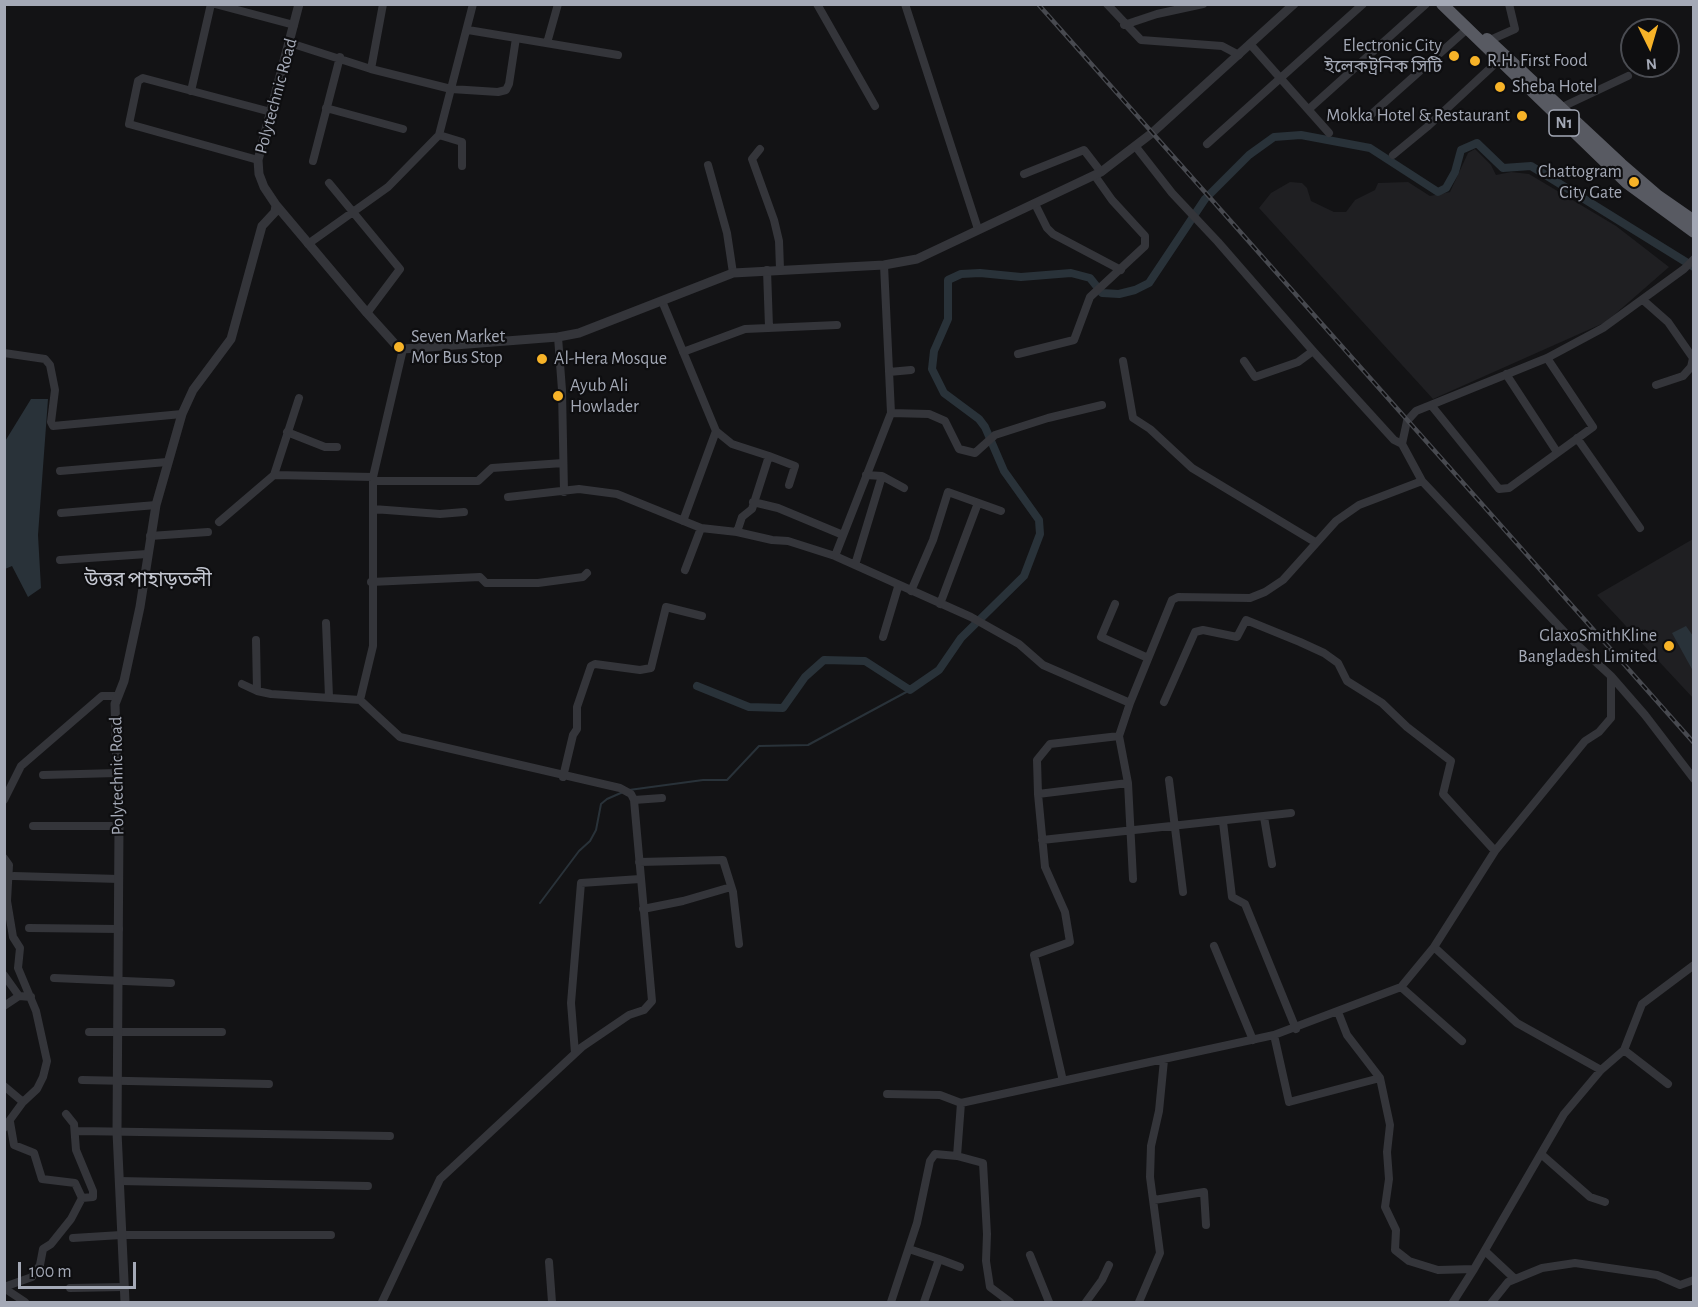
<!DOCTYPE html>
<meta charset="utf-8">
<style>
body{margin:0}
#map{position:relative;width:1698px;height:1307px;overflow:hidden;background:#131315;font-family:"Alegreya Sans",sans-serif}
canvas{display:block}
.frame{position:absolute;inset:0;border:6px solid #a4a9b6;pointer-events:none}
.north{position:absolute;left:1620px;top:18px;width:60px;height:60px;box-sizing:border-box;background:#0e0e10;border:2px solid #4a4c52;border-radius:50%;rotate:175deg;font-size:16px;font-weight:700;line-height:24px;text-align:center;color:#a4a9b6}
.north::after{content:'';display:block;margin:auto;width:21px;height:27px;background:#f7b328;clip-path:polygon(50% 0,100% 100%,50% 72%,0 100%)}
.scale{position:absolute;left:18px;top:1262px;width:118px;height:27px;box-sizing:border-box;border:3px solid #a4a9b6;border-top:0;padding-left:8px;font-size:18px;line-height:21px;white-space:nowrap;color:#a4a9b6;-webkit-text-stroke:4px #0e0e10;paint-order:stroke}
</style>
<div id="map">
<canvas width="1698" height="1307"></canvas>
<div class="frame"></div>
<div class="north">N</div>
<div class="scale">100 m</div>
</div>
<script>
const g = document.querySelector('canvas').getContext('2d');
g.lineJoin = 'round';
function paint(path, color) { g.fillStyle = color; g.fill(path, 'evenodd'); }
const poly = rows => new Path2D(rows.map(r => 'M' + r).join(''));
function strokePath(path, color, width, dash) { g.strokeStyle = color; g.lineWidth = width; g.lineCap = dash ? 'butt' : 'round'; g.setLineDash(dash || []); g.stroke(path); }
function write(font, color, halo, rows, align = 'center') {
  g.font = font + ' "Alegreya Sans","Noto Sans Bengali",sans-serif'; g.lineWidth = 4.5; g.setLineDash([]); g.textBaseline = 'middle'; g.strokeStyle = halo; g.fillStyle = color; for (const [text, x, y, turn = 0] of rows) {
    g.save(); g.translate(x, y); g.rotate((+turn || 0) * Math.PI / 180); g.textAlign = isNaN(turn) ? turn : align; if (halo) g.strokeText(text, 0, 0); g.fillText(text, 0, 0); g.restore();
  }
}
paint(poly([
 [1475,149,1491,165,1496,175,1511,172,1529,174,1616,226,1669,267,1606,322,1433,399,1259,208,1271,193,1290,182,1302,183,1307,188,1311,201,1334,212,1346,212,1355,200,1375,190,1378,183,1408,182,1430,196,1450,192,1468,153],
 [1693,539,1693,698,1597,595]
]), '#1f1f22');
paint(poly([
 [31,399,48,399,38,535,41,588,28,597,12,566,5,569,4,443],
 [1686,626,1693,636,1693,671,1672,633]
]), '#293239');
strokePath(poly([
 [629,790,703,780,727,780,759,746,808,745,910,690],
 [540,903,579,851,590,841,596,830,601,804,607,799,623,792]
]), '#293239', 2);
strokePath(poly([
 [697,686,749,707,783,708,805,677,824,660,865,661,910,690,939,670,961,638,1024,576,1040,534,1039,520,1004,471,985,427,979,419,944,393,932,369,934,351,948,319,948,280,961,274,980,273,1021,277,1071,273,1090,278,1102,293,1119,294,1135,290,1149,283,1205,199,1249,155,1274,137,1301,135,1370,148,1438,192,1446,188,1455,172,1461,150,1477,143,1503,168,1531,166,1694,267]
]), '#293239', 8);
strokePath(poly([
 [215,4,294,25],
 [817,4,875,106],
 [905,4,978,229],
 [1107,4,1141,40,1222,46,1239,55],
 [1124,25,1157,14,1203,4],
 [468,30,618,55],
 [1488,41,1515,29,1509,4],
 [290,43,371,69,451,89,498,92,506,90,509,84,516,38],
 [547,43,558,4],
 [1250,44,1329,133],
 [371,69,383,4],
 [191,91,211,4],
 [326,108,403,129],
 [1560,108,1628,76],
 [1309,109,1426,4],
 [1366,119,1466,30],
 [439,135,462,142,462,166],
 [1207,144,1363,4],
 [1136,147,1172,193,1218,242,1313,351,1394,440,1402,444,1422,481,1572,640,1611,676,1611,718,1599,732,1585,741,1495,851,1434,947,1401,987,1274,1035],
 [760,149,752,159,774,220,779,241,780,269],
 [1393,155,1427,127,1498,61],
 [258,160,129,124,138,81,143,78,271,112],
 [313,161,340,57],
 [708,165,727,233,733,273],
 [1024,174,1084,150,1101,172],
 [329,183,400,269,367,313],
 [1035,204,1047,228,1053,234,1121,270],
 [308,244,388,187,439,135,473,4],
 [767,270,769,327],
 [1643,300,1668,322,1693,358,1691,367,1683,376,1656,385],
 [662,301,716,431,732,444,769,456],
 [558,337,562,390,564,492],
 [683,352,745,329,837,325],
 [4,353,45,359,50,365,55,390,51,422,53,426,182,414],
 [1018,354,1074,340,1090,297,1145,246,1145,236,1112,200,1095,176],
 [1123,361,1133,418,1150,429,1192,468,1315,542],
 [1244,361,1255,377,1298,362,1313,351],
 [889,372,911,370],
 [1506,374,1557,452],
 [1431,405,1499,489,1509,488,1593,427,1547,358],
 [891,413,929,414,945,421,959,449,975,453,995,435,1048,418,1102,405],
 [287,432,325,447,337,447],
 [1577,438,1640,528],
 [1402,444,1407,421,1416,411,1547,358,1603,328,1684,269,1694,259],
 [60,471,167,462],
 [274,475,299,398],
 [866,475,882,476,904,488],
 [373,481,478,481,492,468,563,463],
 [789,485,795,466,769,456,752,509,742,517,737,532,772,540,788,541,835,556,971,617,1019,644,1043,665,1130,703],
 [508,497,579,489,617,494,701,528,737,532],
 [753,502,778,508,843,535],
 [373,509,440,514,464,512],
 [61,513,156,505],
 [683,521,716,431],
 [219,522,274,475,373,477],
 [150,536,208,532],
 [835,556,891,413,884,265],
 [60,560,147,554],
 [855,565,882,476],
 [685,570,701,528],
 [371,582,480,577,486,583,538,583,583,577,587,573],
 [911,591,933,540,948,492,1001,511],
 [940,604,978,503],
 [1115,604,1101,637,1148,658],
 [326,623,329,697],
 [883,637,898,587],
 [256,640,257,691,271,694,360,700,400,737,620,788,631,794,634,800,652,1001,644,1010,629,1015,582,1047,440,1179,382,1302],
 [1611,676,1645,715,1694,779],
 [242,684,257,691],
 [360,700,373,646,373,477,403,349],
 [1164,702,1195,632,1203,630,1237,637,1246,620,1300,642,1324,653,1338,663,1347,681,1382,703,1407,727,1451,761,1443,794,1495,851],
 [1119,736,1050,744,1037,760,1038,794,1128,783],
 [43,775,117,773],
 [563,777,573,735,577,729,577,707,591,666,595,664,640,670,651,668,666,607,702,616],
 [1169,780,1183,892],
 [1038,794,1045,867,1065,912,1070,942,1034,955,1063,1081],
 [4,800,21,766,102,696,117,696],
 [634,800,662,798],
 [1264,817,1272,864],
 [1223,822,1232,897,1245,904,1296,1029],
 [33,826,119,826],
 [1042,840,1291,813],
 [4,858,9,865,7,901,13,937,20,948,18,968,36,1011,47,1061,43,1077,37,1089,23,1102],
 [639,862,723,860,733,892,739,944],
 [14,876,119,879],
 [1133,879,1128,783,1119,736,1130,703,1172,600,1178,597,1250,598,1265,592,1283,580,1336,521,1359,505,1422,481],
 [643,909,683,901,731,887],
 [29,928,119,929],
 [1214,946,1253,1040],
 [1434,947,1517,1023,1601,1070],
 [4,975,19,996],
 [54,978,171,983],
 [1401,987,1462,1041],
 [4,1006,19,996,31,997],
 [1338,1012,1347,1035,1380,1078,1390,1125,1387,1152,1389,1179,1385,1207,1396,1230,1395,1250,1409,1261,1438,1270,1474,1269,1564,1114,1601,1070,1624,1050,1642,1004,1694,965],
 [89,1032,222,1032],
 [1624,1050,1668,1084],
 [575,1053,571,1003,581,883,640,879],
 [82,1080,269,1084],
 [4,1086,23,1102,4,1128],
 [887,1094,940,1095,961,1103,957,1156,935,1154,930,1161,917,1223,891,1302],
 [961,1103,1274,1035,1289,1102,1380,1078],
 [66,1114,74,1124,76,1150,93,1191,93,1197,82,1198],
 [78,1131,390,1136],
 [1541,1154,1590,1197,1605,1202],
 [957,1156,983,1163,987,1234,986,1261,990,1287,1010,1302],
 [119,1181,368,1186],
 [1154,1200,1204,1192,1206,1225],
 [73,1238,121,1235,331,1235],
 [909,1249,939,1259,924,1302],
 [1485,1251,1515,1279],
 [1030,1255,1049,1302],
 [939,1259,960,1267],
 [549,1262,552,1302],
 [4,1287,32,1277,40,1265,43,1249,51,1244,71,1219,82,1198,75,1183,42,1179,34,1153,14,1145,10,1122],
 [4,1288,25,1302],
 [70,1288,124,1287],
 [1086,1302,1102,1280,1109,1265],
 [1139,1302,1160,1253,1150,1177,1151,1146,1159,1111,1164,1060],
 [1453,1302,1474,1269],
 [1492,1302,1508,1282,1542,1268,1575,1263,1657,1275,1680,1285,1694,1280]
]), '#34353a', 8);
strokePath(poly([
 [276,205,367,313,395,344,403,349,558,337,579,333,733,273,884,265,917,259,1101,172,1152,133,1294,4],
 [125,1302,117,1132,119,826,115,704,124,681,140,607,156,505,182,414,193,390,231,339,262,226,275,212,276,205,264,187,259,174,258,160,299,4]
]), '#34353a', 9);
strokePath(poly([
 [1442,4,1627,183,1694,232],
 [1487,39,1621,164,1658,196,1694,221]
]), '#585a62', 12);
const rail = poly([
 [1038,4,1694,743]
]);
strokePath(rail, '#47494f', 4.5);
strokePath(rail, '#0e0e10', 2, [7]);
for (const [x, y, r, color] of [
 [1454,56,6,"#f7b328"],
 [1475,61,6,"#f7b328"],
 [1500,87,6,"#f7b328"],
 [1522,116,6,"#f7b328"],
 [1634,182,6,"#f7b328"],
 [399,347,6,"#f7b328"],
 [542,359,6,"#f7b328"],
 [558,396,6,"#f7b328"],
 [1669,646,6,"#f7b328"]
]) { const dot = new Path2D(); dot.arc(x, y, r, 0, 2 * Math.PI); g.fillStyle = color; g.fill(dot); strokePath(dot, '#0e0e10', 2); }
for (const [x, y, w] of [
 [1564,123,30]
]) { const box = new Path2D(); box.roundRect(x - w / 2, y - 13, w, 26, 4.5); g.fillStyle = '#0e0e10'; g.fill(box); strokePath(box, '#a4a9b6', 1.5); }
write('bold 16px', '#a4a9b6', null, [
 ["N1",1564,123]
]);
write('18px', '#a4a9b6', '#0e0e10', [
 ["Electronic City",1442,46,"right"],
 ["ইলেকট্রনিক সিটি",1442,67,"right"],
 ["R.H. First Food",1487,61],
 ["Sheba Hotel",1512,87],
 ["Mokka Hotel & Restaurant",1510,116,"right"],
 ["Chattogram",1622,172,"right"],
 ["City Gate",1622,193,"right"],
 ["Seven Market",411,337],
 ["Mor Bus Stop",411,358],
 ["Al-Hera Mosque",554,359],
 ["Ayub Ali",570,386],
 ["Howlader",570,407],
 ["GlaxoSmithKline",1657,636,"right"],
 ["Bangladesh Limited",1657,657,"right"]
], 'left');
write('18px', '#a4a9b6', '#0e0e10', [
 ["Polytechnic Road",276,96,-75],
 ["Polytechnic Road",117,776,-91]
]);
write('20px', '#c5c8d2', '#0e0e10', [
 ["উত্তর পাহাড়তলী",148,580]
]);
</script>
